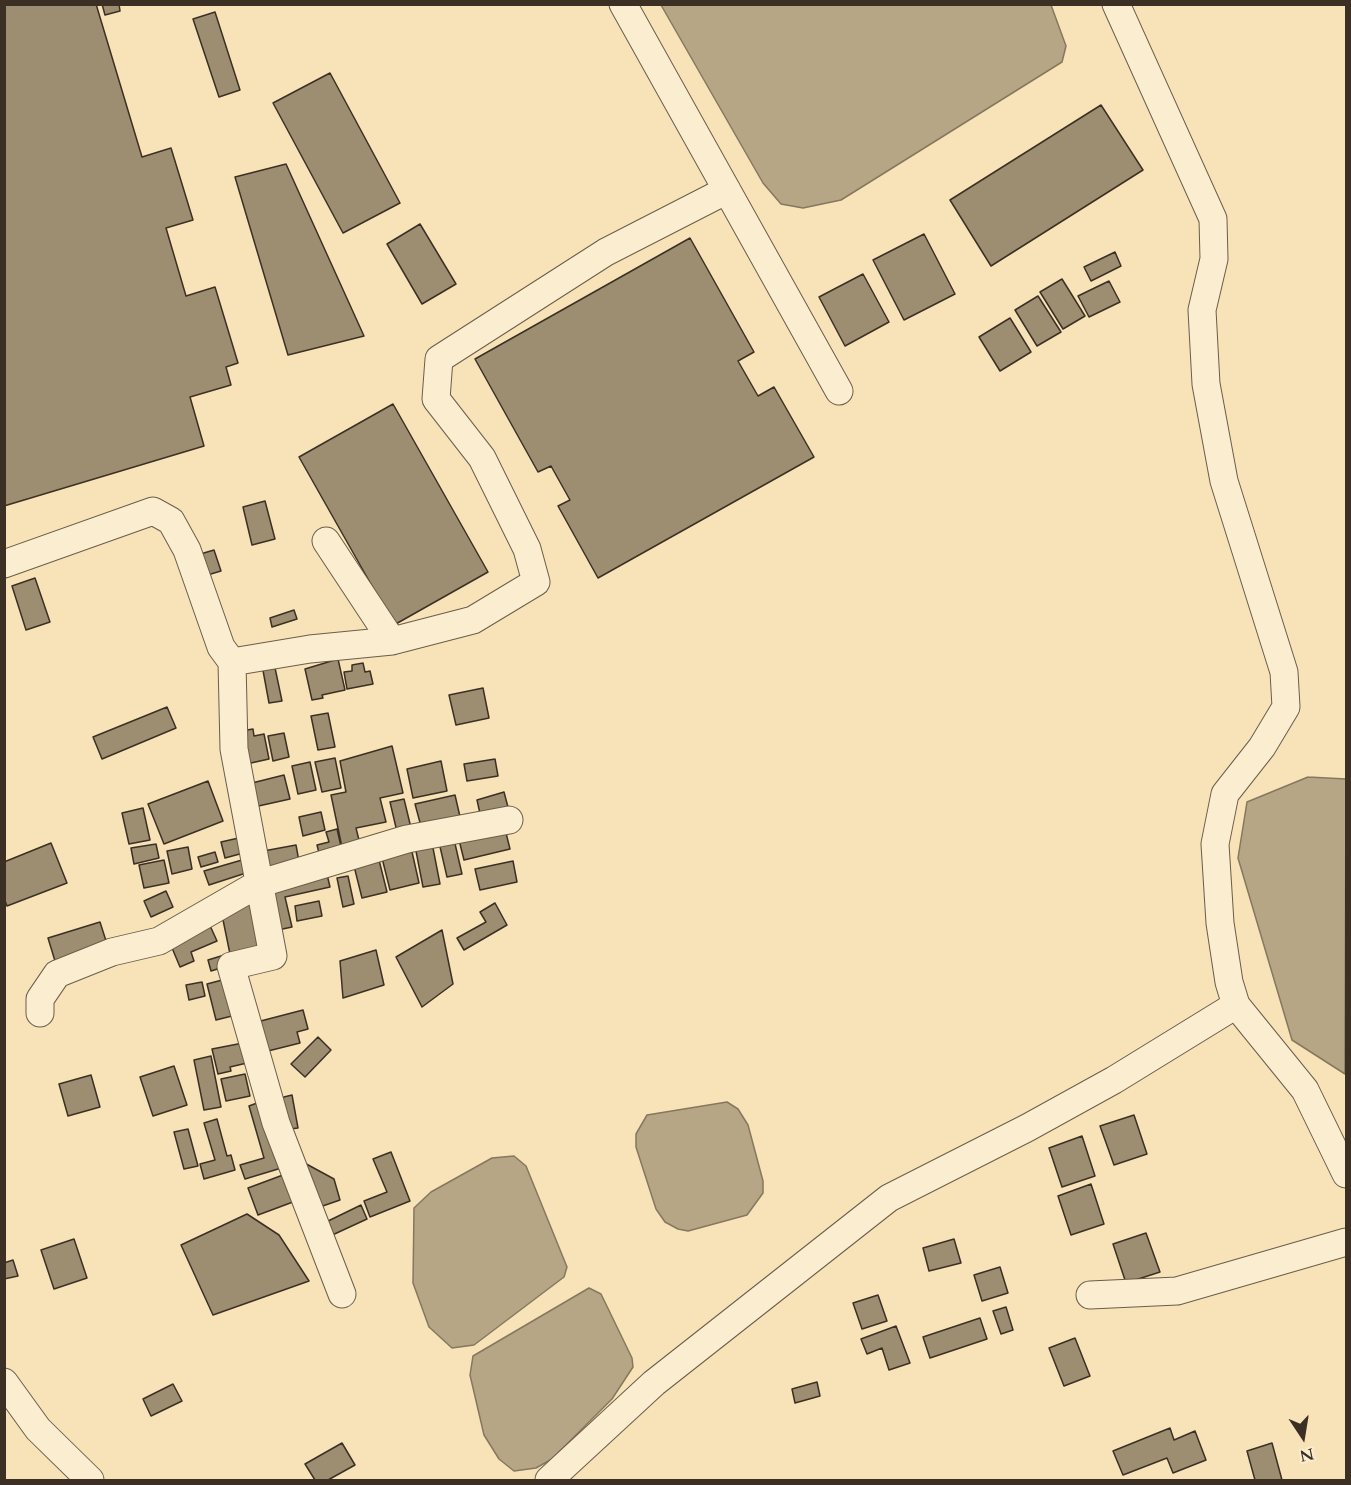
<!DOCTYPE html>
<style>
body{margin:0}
#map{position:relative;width:1351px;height:1485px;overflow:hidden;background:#f7e3b7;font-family:Cardo,serif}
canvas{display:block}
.frame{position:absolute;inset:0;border:6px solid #3c3025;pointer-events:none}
.north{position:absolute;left:1273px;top:1407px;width:60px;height:60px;-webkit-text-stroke:4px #faedd0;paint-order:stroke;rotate:168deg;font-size:16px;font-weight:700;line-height:24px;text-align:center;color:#3c3025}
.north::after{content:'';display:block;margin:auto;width:21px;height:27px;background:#3c3025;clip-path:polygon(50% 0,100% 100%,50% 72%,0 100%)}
</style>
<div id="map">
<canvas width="1351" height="1485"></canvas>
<div class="frame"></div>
<div class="north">N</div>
</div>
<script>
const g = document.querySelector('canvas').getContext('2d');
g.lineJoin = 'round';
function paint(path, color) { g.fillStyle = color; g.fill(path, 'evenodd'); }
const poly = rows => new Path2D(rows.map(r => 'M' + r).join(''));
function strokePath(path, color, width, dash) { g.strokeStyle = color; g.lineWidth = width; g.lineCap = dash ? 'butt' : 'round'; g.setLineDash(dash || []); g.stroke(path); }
const water = poly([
 [661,5,1051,5,1066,46,1062,62,841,200,803,208,781,204,763,183,661,5],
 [1308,777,1346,779,1345,1074,1292,1040,1238,858,1247,802,1308,777],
 [727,1102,738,1109,748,1125,763,1181,763,1193,747,1215,688,1231,678,1229,665,1222,656,1209,636,1147,636,1134,647,1115,727,1102],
 [514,1156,526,1166,567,1267,564,1277,474,1345,452,1348,429,1327,413,1283,414,1208,431,1192,492,1158,514,1156],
 [589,1288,601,1294,632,1358,633,1367,612,1399,552,1459,536,1468,514,1471,499,1459,484,1435,470,1375,473,1356,589,1288]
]);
paint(water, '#b7a685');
strokePath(water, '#86775f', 1.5);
const building = poly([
 [4,4,96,4,142,157,171,148,193,220,166,228,186,296,215,287,238,363,226,367,231,385,190,397,204,446,4,506,4,4],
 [102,4,119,4,120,11,105,15,102,4],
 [215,12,240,90,219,97,193,19,215,12],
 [330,73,400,203,343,233,273,103,330,73],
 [1101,105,1143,170,991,266,950,200,1101,105],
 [286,164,364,336,288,355,235,177,286,164],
 [420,224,456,284,422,304,387,244,420,224],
 [924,234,955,294,904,320,873,260,924,234],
 [690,238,754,352,738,361,758,396,774,387,814,457,598,578,558,506,570,500,551,466,538,472,475,359,690,238],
 [1115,252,1121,266,1091,281,1084,267,1115,252],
 [863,274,889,322,845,346,819,297,863,274],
 [1062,279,1085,316,1063,329,1040,292,1062,279],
 [1109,281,1120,302,1089,317,1078,296,1109,281],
 [1038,296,1061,332,1037,346,1015,310,1038,296],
 [1010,318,1031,352,1000,371,979,337,1010,318],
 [393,404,488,572,394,625,299,457,393,404],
 [265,501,275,539,252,545,243,507,265,501],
 [214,550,221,571,204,576,197,555,214,550],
 [35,578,50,622,26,630,12,586,35,578],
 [294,610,297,619,272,627,270,618,294,610],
 [338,659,345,690,322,695,323,698,312,700,305,669,338,659],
 [274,663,282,701,269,703,262,665,274,663],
 [363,663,365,672,370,671,373,684,347,689,344,672,352,671,352,665,363,663],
 [483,688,489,718,456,725,449,695,483,688],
 [167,707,176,728,102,759,93,737,167,707],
 [328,713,335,747,318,750,311,716,328,713],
 [253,729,254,736,264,734,269,759,242,765,235,732,253,729],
 [284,733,289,757,273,761,268,736,284,733],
 [392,746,403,793,380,798,386,822,356,828,361,848,343,852,331,795,346,792,340,761,392,746],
 [335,758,341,788,322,792,315,762,335,758],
 [495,759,498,776,467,781,464,764,495,759],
 [441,761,447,791,413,798,407,769,441,761],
 [310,762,316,790,298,794,292,766,310,762],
 [284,775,290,799,254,807,248,784,284,775],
 [208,781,223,821,164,844,148,804,208,781],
 [504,792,509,811,481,818,477,800,504,792],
 [455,795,461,821,422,830,415,804,455,795],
 [404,799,412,832,398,836,390,802,404,799],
 [143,808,150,840,129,844,122,813,143,808],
 [321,812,325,830,303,836,299,817,321,812],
 [504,825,510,849,464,860,458,836,504,825],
 [337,829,343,855,321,861,317,845,329,842,326,832,337,829],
 [453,835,462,874,447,877,438,838,453,835],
 [243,837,247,852,225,858,221,842,243,837],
 [51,843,67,883,7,906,4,898,4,862,51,843],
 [410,843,419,883,390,890,380,850,410,843],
 [432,843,440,884,423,887,415,846,432,843],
 [156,844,159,858,134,864,131,848,156,844],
 [296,845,300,867,262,875,258,852,296,845],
 [188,847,192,869,172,874,167,851,188,847],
 [215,852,218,862,201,867,198,857,215,852],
 [378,856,387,892,362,898,353,862,378,856],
 [164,860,169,883,144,888,139,865,164,860],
 [242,860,246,873,209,885,204,871,242,860],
 [513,861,517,882,480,890,475,869,513,861],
 [326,870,330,887,285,897,292,927,278,930,267,884,326,870],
 [348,876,354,904,343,907,337,878,348,876],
 [166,891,173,907,151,917,144,901,166,891],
 [319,901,322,916,297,921,295,906,319,901],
 [252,903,264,947,230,954,221,910,252,903],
 [495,903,507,925,464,950,457,938,486,922,480,912,495,903],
 [207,919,217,941,191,952,194,961,180,967,167,936,207,919],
 [100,922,107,944,55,961,48,938,100,922],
 [442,930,453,984,422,1007,396,957,442,930],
 [376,950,384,985,343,998,340,961,376,950],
 [221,956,224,967,211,971,208,960,221,956],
 [226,979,236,1015,216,1020,207,984,226,979],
 [202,982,205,996,189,1000,186,985,202,982],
 [303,1010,308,1029,297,1032,300,1043,260,1053,253,1023,303,1010],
 [318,1037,331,1050,305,1077,291,1064,318,1037],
 [243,1043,247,1063,230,1067,231,1071,218,1074,212,1049,243,1043],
 [211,1056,221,1107,204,1110,194,1060,211,1056],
 [174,1066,187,1105,153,1116,140,1077,174,1066],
 [245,1074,250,1096,226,1101,221,1079,245,1074],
 [91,1075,100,1107,68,1116,59,1084,91,1075],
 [292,1095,298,1128,282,1130,276,1099,292,1095],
 [265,1100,288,1166,245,1179,240,1165,264,1158,249,1106,265,1100],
 [1134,1115,1147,1154,1114,1165,1100,1126,1134,1115],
 [217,1119,227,1156,231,1155,235,1170,204,1179,200,1164,215,1160,204,1123,217,1119],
 [188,1129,198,1166,184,1169,174,1132,188,1129],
 [1082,1136,1095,1176,1062,1187,1049,1148,1082,1136],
 [391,1152,410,1201,370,1217,364,1201,387,1192,373,1159,391,1152],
 [299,1160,334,1179,340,1200,314,1209,299,1160],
 [291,1172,301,1199,258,1215,248,1188,291,1172],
 [1091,1184,1104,1224,1071,1235,1058,1196,1091,1184],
 [361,1205,367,1219,328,1237,322,1224,361,1205],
 [247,1214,279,1235,309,1281,213,1315,181,1245,247,1214],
 [1146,1233,1160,1272,1126,1283,1113,1244,1146,1233],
 [74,1239,87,1278,54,1289,41,1250,74,1239],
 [954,1239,961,1263,929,1271,923,1248,954,1239],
 [13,1260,18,1276,4,1279,4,1263,13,1260],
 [1000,1267,1008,1293,982,1301,974,1275,1000,1267],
 [878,1295,887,1321,862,1329,853,1303,878,1295],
 [1006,1307,1013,1330,1001,1334,993,1311,1006,1307],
 [980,1318,987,1339,930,1358,923,1337,980,1318],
 [896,1326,910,1363,889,1370,882,1348,867,1354,861,1339,896,1326],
 [1075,1338,1090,1376,1064,1386,1049,1348,1075,1338],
 [817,1382,820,1396,795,1403,792,1389,817,1382],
 [173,1384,182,1401,151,1416,143,1399,173,1384],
 [1170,1428,1174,1440,1195,1431,1206,1460,1173,1473,1167,1458,1123,1475,1113,1451,1170,1428],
 [342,1443,355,1465,328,1480,315,1480,305,1464,342,1443],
 [1272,1443,1282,1480,1255,1480,1247,1451,1272,1443]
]);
paint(building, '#9d8d71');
strokePath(building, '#3c3025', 1.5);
const street = poly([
 [623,4,839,391],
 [1116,4,1213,219,1214,259,1202,310,1206,384,1224,481,1284,672,1286,707,1262,747,1225,794,1215,844,1220,923,1229,982,1236,1005,1305,1090,1346,1174],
 [326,541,392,641,473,620,536,582,527,549,482,458,436,399,439,359,606,252,727,190],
 [4,564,153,511,171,521,187,550,221,647,232,662,234,749,273,956,231,966,276,1123,342,1294],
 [232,662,310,649,392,641],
 [40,1013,40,999,57,974,112,952,159,941,258,884,407,839,509,820],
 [1090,1295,1177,1291,1346,1242],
 [4,1382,38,1429,90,1480],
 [549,1480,654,1383,889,1198,1027,1128,1114,1080,1236,1005]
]);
strokePath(street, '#6b5d4a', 29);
strokePath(street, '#faedd0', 27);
</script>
